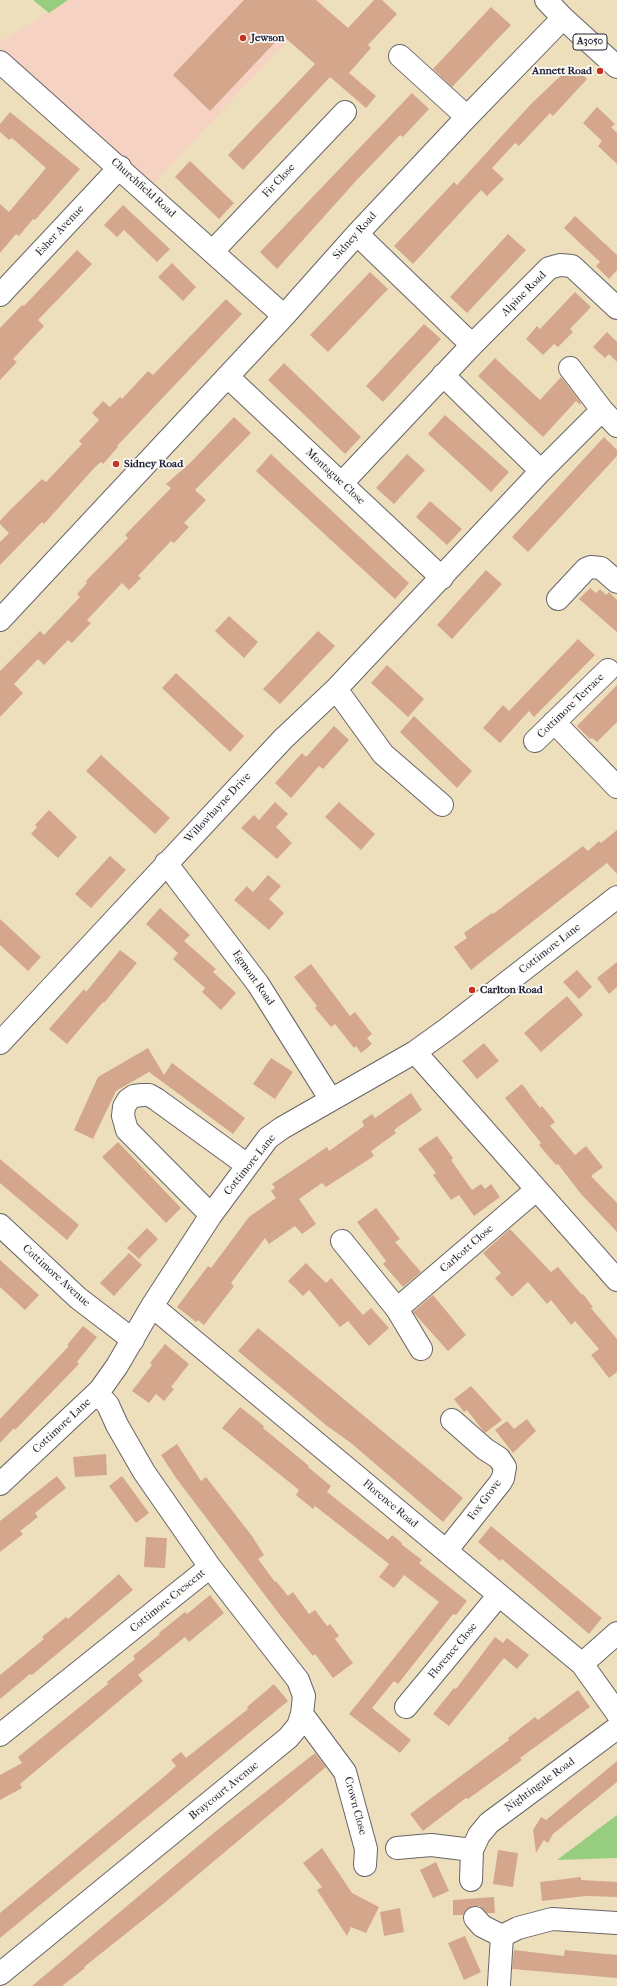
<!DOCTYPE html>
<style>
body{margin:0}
canvas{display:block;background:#eddfbc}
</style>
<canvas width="617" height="1986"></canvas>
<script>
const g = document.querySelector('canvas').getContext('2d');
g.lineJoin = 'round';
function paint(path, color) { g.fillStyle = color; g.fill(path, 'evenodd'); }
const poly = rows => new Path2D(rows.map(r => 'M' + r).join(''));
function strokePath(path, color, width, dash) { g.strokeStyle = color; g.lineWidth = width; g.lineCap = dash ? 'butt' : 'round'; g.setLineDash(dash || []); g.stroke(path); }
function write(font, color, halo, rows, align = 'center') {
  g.font = font + ' "IM FELL French Canon",serif'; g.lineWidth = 3.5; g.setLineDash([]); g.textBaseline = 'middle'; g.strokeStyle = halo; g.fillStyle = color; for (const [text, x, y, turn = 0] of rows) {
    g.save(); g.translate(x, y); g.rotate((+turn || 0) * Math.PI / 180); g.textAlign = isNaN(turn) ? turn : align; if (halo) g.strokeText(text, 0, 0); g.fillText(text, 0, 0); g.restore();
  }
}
paint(poly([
 [68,0,325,0,147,191,99,149,0,47,0,42]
]), '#f6d2c3');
paint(poly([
 [33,0,68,0,49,13],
 [617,1815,617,1858,557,1860]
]), '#96cd7f');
paint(poly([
 [244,0,316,0,348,28,374,0,382,0,397,14,368,45,371,48,349,73,376,96,366,108,330,77,243,170,228,155,315,64,282,35,210,111,173,75],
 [491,7,511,25,452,87,433,69],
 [572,65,587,79,553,116,550,113,519,146,515,143,492,168,504,179,487,196,481,190,413,264,394,246,454,182,457,185,531,104],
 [412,93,429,109,403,137,400,135,355,182,277,269,260,252],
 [597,107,615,124,611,127,617,133,617,164,598,146,602,141,583,123],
 [10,112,80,169,35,220,33,219,19,236,16,234,0,253,0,204,9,212,46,168,12,138,9,140,0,132,0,124],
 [190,161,234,203,219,219,175,177],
 [123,205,170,249,157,262,124,230,117,237,104,225],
 [575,216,617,255,617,270,609,279,596,266,600,262,564,228],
 [508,234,526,250,467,313,450,297],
 [77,250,92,264,38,320,44,326,13,359,17,362,0,380,0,328,22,305,24,306],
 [172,263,196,287,183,301,158,277],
 [370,272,388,289,328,352,310,335],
 [575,292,591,307,570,329,573,332,558,347,554,344,543,355,526,339,537,326,540,329],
 [226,299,242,314,117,446,118,447,103,464,101,462,95,467,44,524,42,522,0,565,0,542,9,533,0,524,0,521,8,512,42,479,46,482,82,444,79,441,99,420,92,413,103,401,110,407,120,397,122,399,148,371,153,375],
 [424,324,441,339,383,402,366,386],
 [607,332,617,342,617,362,609,354,605,358,593,347],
 [495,358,540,400,561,377,581,403,580,405,576,401,543,437,478,376],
 [284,363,361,437,345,454,268,380],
 [445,415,509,472,491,492,428,434],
 [234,417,251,433,195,490,206,500,184,523,189,527,174,543,171,541,138,576,141,578,129,590,122,583,87,620,91,623,72,643,68,640,44,665,38,659,14,684,23,693,0,717,0,671,40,631,44,635,80,597,77,594,87,583,86,581,128,538,125,535,171,488,166,484,190,463],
 [604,437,617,450,617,456,528,552,512,537],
 [271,454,409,583,395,599,256,471],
 [407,454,425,470,394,504,376,488],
 [430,501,462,529,447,545,416,517],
 [486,570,502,584,452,639,437,625],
 [590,588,596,593,600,589,606,595,609,592,617,600,617,632,579,599],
 [229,616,258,642,244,658,215,631],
 [318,631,335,646,280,704,263,689],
 [578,639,595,655,534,717,529,711,500,743,483,728,503,705,509,711],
 [387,665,424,699,408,717,371,683],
 [176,673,244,736,230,752,162,688],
 [617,685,617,722,597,742,592,738,590,739,577,726],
 [414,716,472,771,457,788,400,732],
 [334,726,349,740,323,769,319,766,291,798,275,783,302,753,306,757],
 [101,755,170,818,155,834,86,771],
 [275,802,288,814,276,827,292,843,277,859,241,828,254,815,259,820],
 [339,802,375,834,361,850,325,817],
 [49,810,77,837,58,858,31,834,37,827,35,825],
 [617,830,617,874,607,863,471,970,454,947,467,938,464,933,492,913,493,914,583,846,588,851,599,841,601,843],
 [110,856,126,870,91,908,75,894],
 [268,875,281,886,269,899,284,913,269,930,234,900,247,886,253,892],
 [160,908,190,935,184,941,216,969,213,972,236,993,221,1010,202,992,205,988,173,959,178,953,146,924],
 [0,919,41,957,28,971,0,945],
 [120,950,137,963,104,1003,103,1002,67,1044,49,1029,84,989,86,992],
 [617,962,617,987,609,994,597,978],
 [311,964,350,1016,355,1012,372,1034,367,1038,372,1044,361,1053,356,1046,354,1048,335,1024,331,1027,315,1008,317,1006,294,977],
 [577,970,592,987,579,999,563,982],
 [567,996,583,1015,541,1052,524,1033],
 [484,1043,499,1061,477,1079,462,1061],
 [148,1048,164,1075,172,1063,245,1118,233,1134,149,1072,116,1091,93,1139,74,1130,98,1077],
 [271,1058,293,1072,275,1099,253,1084],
 [522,1084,540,1108,542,1106,555,1122,550,1126,575,1155,586,1146,603,1167,591,1176,617,1203,617,1232,581,1194,558,1164,556,1165,539,1145,541,1143,505,1098],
 [411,1093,422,1110,394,1130,396,1133,371,1151,374,1156,326,1187,322,1183,299,1199,316,1224,302,1234,295,1226,269,1244,265,1238,231,1283,234,1286,204,1325,198,1320,196,1322,177,1307,208,1266,211,1268,249,1217,276,1198,271,1191,275,1188,272,1184,327,1147,329,1151,364,1126,362,1121,372,1114,375,1118],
 [437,1136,453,1158,451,1160,472,1190,481,1184,485,1189,491,1184,500,1197,474,1216,459,1195,451,1200,433,1175,436,1173,418,1149],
 [118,1142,181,1208,166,1223,102,1157],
 [0,1159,79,1225,67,1240,0,1183],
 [376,1208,400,1239,395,1242,421,1272,403,1287,383,1264,386,1261,357,1222],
 [147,1228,158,1239,139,1259,127,1248],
 [510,1229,551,1272,558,1267,582,1295,583,1294,593,1307,591,1308,617,1339,617,1372,609,1378,591,1355,599,1349,575,1321,571,1325,551,1300,547,1304,528,1282,512,1297,495,1278,501,1273,483,1253],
 [129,1253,142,1265,114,1296,100,1283],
 [0,1260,39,1295,25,1310,0,1287],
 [306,1263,326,1283,331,1278,363,1315,371,1308,389,1328,369,1346,348,1321,340,1327,309,1290,303,1296,288,1281],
 [433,1295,466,1335,448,1351,413,1312],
 [83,1326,97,1337,77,1362,79,1364,15,1430,14,1428,0,1443,0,1419,69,1346,67,1345],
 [258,1328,463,1498,443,1522,351,1443,327,1426,238,1351],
 [165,1344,189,1364,171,1387,174,1389,164,1401,156,1394,149,1403,132,1391,152,1365,150,1363],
 [471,1386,502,1420,485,1433,467,1410,464,1412,454,1399],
 [240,1407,264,1426,263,1428,309,1466,308,1467,331,1486,327,1492,388,1540,392,1535,402,1543,401,1544,422,1560,419,1563,467,1601,456,1615,453,1614,398,1684,394,1681,372,1708,411,1740,400,1753,349,1714,439,1602,404,1575,394,1588,379,1577,389,1564,315,1506,313,1509,296,1495,299,1490,222,1428],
 [527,1419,536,1431,513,1453,495,1430,507,1421,514,1429],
 [177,1444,201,1481,206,1477,252,1536,264,1555,258,1559,275,1582,276,1581,288,1596,293,1592,309,1614,315,1610,327,1626,330,1624,339,1636,335,1639,353,1663,333,1678,315,1654,313,1656,283,1619,176,1478,161,1455],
 [106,1454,107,1475,75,1477,73,1457],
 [57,1476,66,1488,35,1513,38,1517,20,1531,23,1534,0,1552,0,1521],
 [122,1476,149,1513,136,1523,109,1486],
 [491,1526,602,1618,589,1634,502,1559,500,1561,478,1542],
 [146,1537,167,1538,165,1568,144,1567],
 [119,1574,133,1590,32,1675,30,1674,0,1699,0,1675,44,1639,42,1637,66,1617,68,1619],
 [210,1595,224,1613,189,1642,185,1637,138,1675,143,1681,20,1784,22,1788,0,1800,0,1775,22,1763,18,1757,108,1684,107,1682,135,1659,133,1656,160,1634,159,1633,185,1612,187,1614],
 [495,1637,503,1643,507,1638,529,1655,517,1669,504,1658,449,1726,433,1714,454,1688,456,1689],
 [274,1684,288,1701,0,1938,0,1913,165,1776,176,1766,171,1760,181,1752,186,1758,248,1709,247,1707],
 [578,1690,590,1707,520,1758,522,1760,468,1799,466,1798,423,1831,410,1814,509,1740,508,1738,535,1717,538,1720],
 [315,1753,326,1767,163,1904,84,1967,85,1968,62,1986,32,1986,216,1831],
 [617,1761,617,1782,553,1834,548,1843,544,1840,536,1853,533,1830,541,1817,546,1820],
 [322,1848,352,1893,379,1907,366,1933,351,1927,347,1936,317,1890,322,1887,303,1863],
 [498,1850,518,1853,513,1887,493,1884],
 [436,1862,449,1891,433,1898,420,1870],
 [581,1877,581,1880,617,1882,617,1897,586,1896,542,1901,540,1882],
 [494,1897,495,1913,487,1913,479,1906,473,1906,467,1909,463,1915,453,1915,453,1900],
 [400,1908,404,1932,384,1936,380,1912],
 [465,1936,481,1972,464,1980,448,1943],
 [514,1950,564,1956,565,1950,617,1955,617,1978,512,1969]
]), '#d4a78c');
const minor = poly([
 [400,56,467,117],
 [0,62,284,316],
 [357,234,472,345],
 [213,251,345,112],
 [0,295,120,167],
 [570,368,602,410,617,426],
 [443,375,541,471],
 [228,377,442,578],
 [342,483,472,345,549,268,560,265,572,266,617,308],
 [558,599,586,569,591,567,601,568,617,582],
 [0,620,284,316,357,234,467,117,563,18],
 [336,689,383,754,442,805],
 [554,722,617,787],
 [535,741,608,670],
 [166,863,258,984,331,1100],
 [0,1043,283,739,336,689,541,471,602,410],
 [415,1052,617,1280],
 [211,1215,127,1130,123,1116,124,1107,128,1100,134,1096,142,1095,149,1095,156,1099,247,1165],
 [0,1225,78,1298,133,1340],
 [342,1241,397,1309,421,1349],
 [152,1306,582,1664,617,1713],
 [397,1309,536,1190],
 [0,1484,100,1390,117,1366,152,1306,211,1215,268,1138,282,1128,415,1052,447,1029,617,897],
 [446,1551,500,1483,503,1478,505,1467,499,1458,485,1449,452,1420],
 [582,1664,617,1633],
 [406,1707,499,1595],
 [302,1714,345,1772,366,1849,365,1865],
 [0,1735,210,1567,144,1472,117,1425,108,1405,97,1393],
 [397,1848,431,1845,472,1850],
 [471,1880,472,1850,479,1835,489,1823,617,1728],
 [475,1918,482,1926,502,1936],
 [0,1974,288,1738,298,1726,302,1714,304,1696,298,1680,210,1567],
 [499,1984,502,1936,518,1928,552,1919,617,1923]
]);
const major = poly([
 [546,0,563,18,617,67]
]);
strokePath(minor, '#696468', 24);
strokePath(major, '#696468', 24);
strokePath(minor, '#fff', 22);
strokePath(major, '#fff', 22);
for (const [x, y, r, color] of [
 [243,38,4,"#c8321e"],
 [600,71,4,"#c8321e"],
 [116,464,4,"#c8321e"],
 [472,990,4,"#c8321e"]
]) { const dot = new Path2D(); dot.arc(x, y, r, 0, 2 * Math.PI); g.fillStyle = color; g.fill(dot); strokePath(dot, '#fdfcf7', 1.5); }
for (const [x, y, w] of [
 [590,42,34]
]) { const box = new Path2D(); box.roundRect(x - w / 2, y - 8, w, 16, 3); g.fillStyle = '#fdfcf7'; g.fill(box); strokePath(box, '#22223b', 1); }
write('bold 10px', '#22223b', null, [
 ["A3050",590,42]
]);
write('bold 11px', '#22223b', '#fdfcf7', [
 ["Jewson",251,38],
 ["Annett Road",592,71,"right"],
 ["Sidney Road",124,464],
 ["Carlton Road",480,990]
], 'left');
write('11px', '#22223b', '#fdfcf7', [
 ["Fir Close",279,181,-47],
 ["Churchfield Road",143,188,42],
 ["Esher Avenue",60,231,-47],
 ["Sidney Road",355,236,-48],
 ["Alpine Road",524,294,-45],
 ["Montague Close",335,477,43],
 ["Cottimore Terrace",571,706,-44],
 ["Willowhayne Drive",218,808,-47],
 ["Cottimore Lane",550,949,-38],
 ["Egmont Road",253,978,55],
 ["Cottimore Lane",250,1165,-51],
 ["Carlcott Close",467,1249,-41],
 ["Cottimore Avenue",56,1276,42],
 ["Cottimore Lane",62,1426,-43],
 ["Fox Grove",485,1500,-53],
 ["Florence Road",390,1504,40],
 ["Cottimore Crescent",168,1601,-39],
 ["Florence Close",453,1651,-50],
 ["Nightingale Road",540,1785,-36],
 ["Braycourt Avenue",224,1791,-39],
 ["Crown Close",355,1806,75]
]);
</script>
